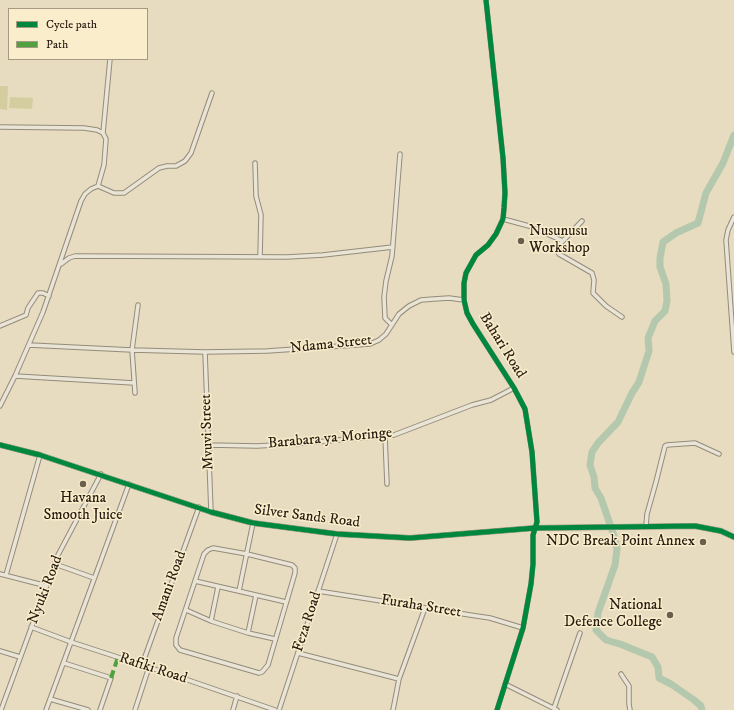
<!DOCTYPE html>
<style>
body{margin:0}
#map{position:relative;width:734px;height:710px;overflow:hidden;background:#e7dcbf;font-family:"IM FELL DW Pica",serif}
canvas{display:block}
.legend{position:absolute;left:8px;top:8px;width:140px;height:52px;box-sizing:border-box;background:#faedcb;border:1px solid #a59981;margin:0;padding:5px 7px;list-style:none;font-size:12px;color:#251b11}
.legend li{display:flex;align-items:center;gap:8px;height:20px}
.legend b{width:20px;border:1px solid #a59981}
</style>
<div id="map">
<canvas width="734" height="710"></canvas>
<ul class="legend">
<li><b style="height:5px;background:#00873e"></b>Cycle path</li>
<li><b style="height:5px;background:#50a13f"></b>Path</li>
</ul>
</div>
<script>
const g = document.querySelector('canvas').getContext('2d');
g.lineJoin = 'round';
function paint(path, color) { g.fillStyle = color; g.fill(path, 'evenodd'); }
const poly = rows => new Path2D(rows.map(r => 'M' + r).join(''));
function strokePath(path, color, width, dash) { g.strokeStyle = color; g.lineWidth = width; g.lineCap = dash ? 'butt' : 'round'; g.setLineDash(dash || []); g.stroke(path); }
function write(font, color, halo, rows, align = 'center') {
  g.font = font + ' "IM FELL DW Pica",serif'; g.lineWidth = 3; g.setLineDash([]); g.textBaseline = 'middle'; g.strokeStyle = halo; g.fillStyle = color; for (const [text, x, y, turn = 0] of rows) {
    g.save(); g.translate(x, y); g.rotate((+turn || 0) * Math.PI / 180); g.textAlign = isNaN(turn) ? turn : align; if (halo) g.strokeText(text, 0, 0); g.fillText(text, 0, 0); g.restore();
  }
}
paint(poly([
 [0,86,8,86,7,110,0,109],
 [10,97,33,98,32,109,9,108]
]), '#d3cda0');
strokePath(poly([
 [702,710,701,706,694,700,671,684,659,678,658,667,652,657,620,644,606,640,596,630,598,613,615,565,617,549,614,536,601,498,595,488,594,477,590,465,592,452,598,443,618,422,632,393,639,382,649,351,648,338,655,321,665,311,667,301,666,284,660,267,660,258,663,242,676,233,698,223,706,193,723,163,734,135]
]), '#b4c8ad', 7);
const minor = poly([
 [486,0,503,158,505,193,504,208,503,219,496,234,488,245,476,255,466,273,464,283,464,300,467,313,473,324,514,388,525,409,532,452,537,522,533,535,533,564,531,584,523,628,497,710],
 [0,127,84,128,97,130,103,133],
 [255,163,256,196,261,215,260,257],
 [98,186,104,165,106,139,103,133,110,59],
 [734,217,728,230,726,240,734,352],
 [503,219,529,226,563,241],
 [582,221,559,245,558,252,559,254,592,273,594,280,593,293,606,306,622,317],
 [61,264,69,258,75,256,287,257,323,255,393,247],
 [392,325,385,318,384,297,386,281,392,256,400,154],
 [0,326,26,315,28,308,38,293,43,293,49,296],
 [29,345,132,350,205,352,267,351,370,344,379,340,386,334,399,314,409,306,421,300,434,299,449,298,464,300],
 [205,352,211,512],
 [15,376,134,383],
 [135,393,132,350,138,305],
 [0,406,15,376,43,312,81,201,85,194,91,189,98,186,114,193,124,193,159,168,167,166,176,166,185,161,191,153,212,93],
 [385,436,387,484],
 [209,445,257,446,293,444,394,435,472,405,491,400,514,388],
 [646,526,647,514,656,482,665,446,667,445,695,443,719,454],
 [213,548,247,554,292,565,295,568,295,573,268,665,262,672,259,673,180,650,176,645,176,638,204,554,208,550,213,548],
 [55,564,94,578],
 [0,574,47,586],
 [6,575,40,455],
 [195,581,286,602],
 [239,591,253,523],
 [318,591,470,615,490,618,523,628],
 [186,610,211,621,248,633,275,639],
 [211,621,218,587],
 [31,627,71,642,185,679,275,710],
 [248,633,256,595],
 [0,651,20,657],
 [298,653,399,679],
 [64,663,111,678,100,710],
 [142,665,199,507],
 [621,674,629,686,629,704,630,710],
 [505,684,557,710],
 [50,699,88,710],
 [554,708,580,633],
 [1,710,58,555,101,474],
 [46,710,129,484],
 [135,710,149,667],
 [233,710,237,696],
 [279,710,337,534],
 [393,710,399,679,425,608]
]);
const tertiary = poly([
 [0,445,40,455,211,512,253,523,337,534,410,538,535,528,695,526,721,531,734,537]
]);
strokePath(minor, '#938c7b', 5.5);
strokePath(tertiary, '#938c7b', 6);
strokePath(minor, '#eae4d6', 3.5);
strokePath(tertiary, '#eae4d6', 4.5);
strokePath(poly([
 [111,678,118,657]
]), '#50a13f', 4, [8, 4]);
strokePath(poly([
 [486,0,503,158,505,193,504,208,503,219,496,234,488,245,476,255,466,273,464,283,464,300,467,313,473,324,514,388,525,409,532,452,537,522,533,535,533,564,531,584,523,628,497,710],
 [0,445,40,455,211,512,253,523,337,534,410,538,535,528,695,526,721,531,734,537]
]), '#00873e', 5);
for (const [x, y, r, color] of [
 [521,241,4,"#695f4e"],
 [83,484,4,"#695f4e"],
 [703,542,4,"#695f4e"],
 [670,615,4,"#695f4e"]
]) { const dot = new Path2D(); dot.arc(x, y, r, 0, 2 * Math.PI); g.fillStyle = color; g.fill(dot); strokePath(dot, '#faedcb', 1.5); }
write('15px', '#251b11', '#faedcb', [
 ["Nusunusu",529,232,"left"],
 ["Workshop",529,249,"left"],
 ["Havana",83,499,"center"],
 ["Smooth Juice",83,516,"center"],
 ["NDC Break Point Annex",695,542],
 ["National",662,606],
 ["Defence College",662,623]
], 'right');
write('15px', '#251b11', '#faedcb', [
 ["Ndama Street",331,345,-6],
 ["Bahari Road",502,346,58],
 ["Mvuvi Street",208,432,-92],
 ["Barabara ya Moringe",330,439,-5],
 ["Silver Sands Road",307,517,7],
 ["Amani Road",170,586,-70],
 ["Nyuki Road",46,590,-69],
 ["Furaha Street",421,607,9],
 ["Feza Road",308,622,-72],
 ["Rafiki Road",153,669,18]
]);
</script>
